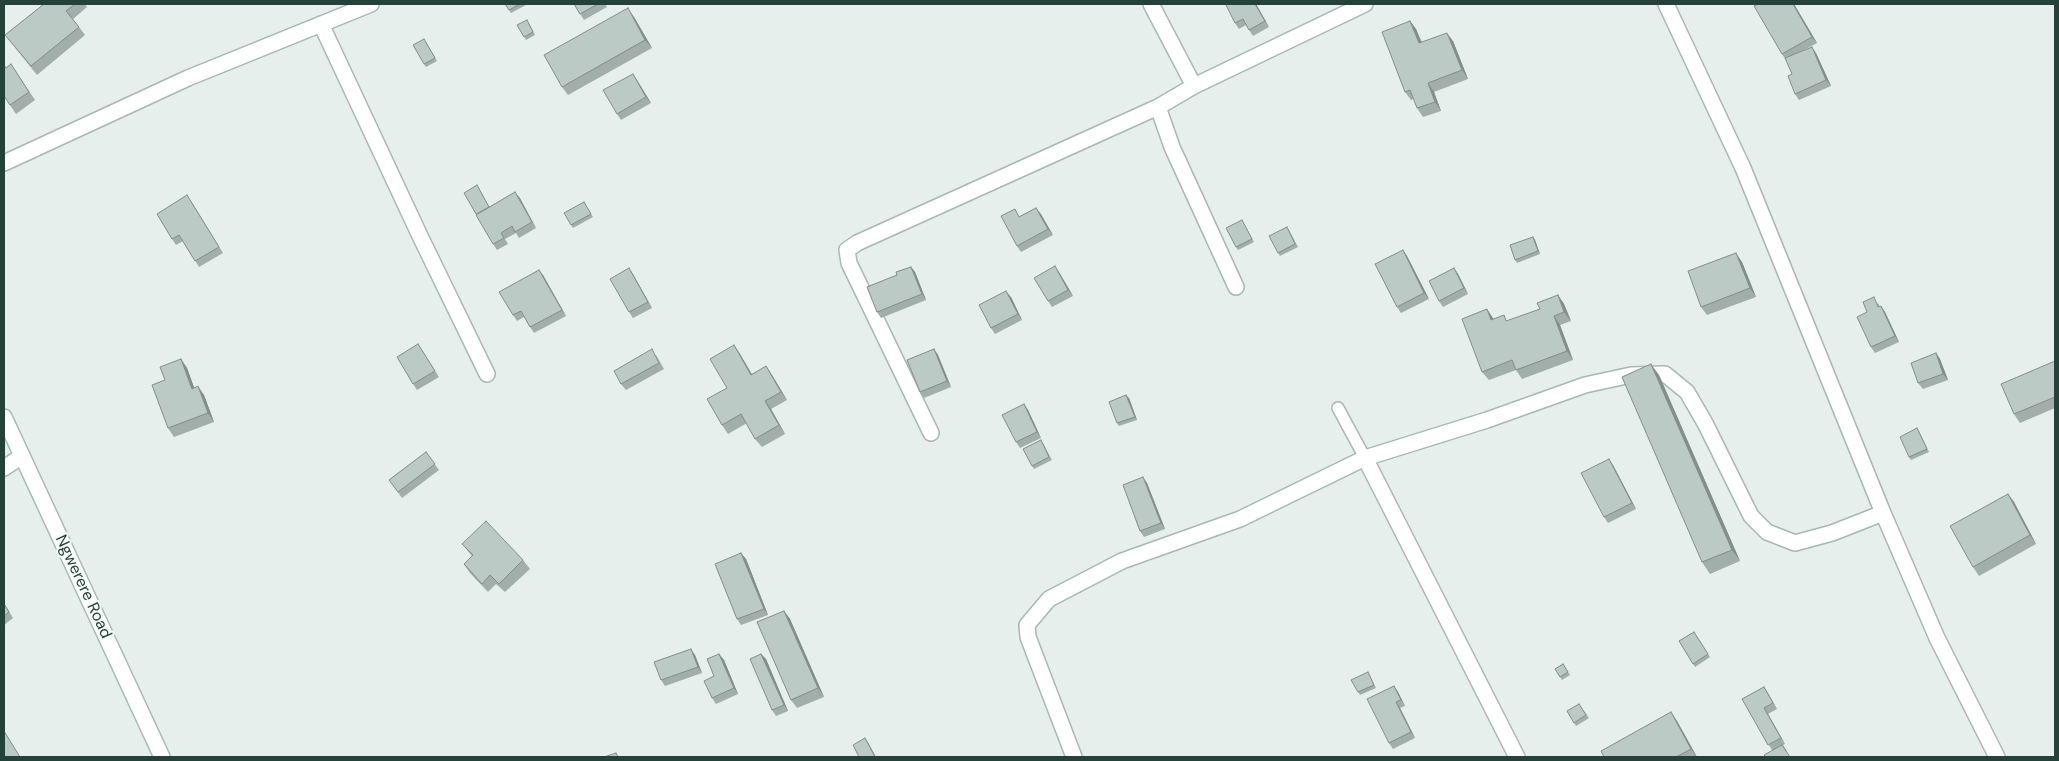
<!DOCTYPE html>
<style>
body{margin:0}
#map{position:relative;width:2059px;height:761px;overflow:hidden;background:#e6efeb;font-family:"DM Sans",sans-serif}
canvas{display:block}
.frame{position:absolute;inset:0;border:5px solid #24423a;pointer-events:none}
</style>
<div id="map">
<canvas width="2059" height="761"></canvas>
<div class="frame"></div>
</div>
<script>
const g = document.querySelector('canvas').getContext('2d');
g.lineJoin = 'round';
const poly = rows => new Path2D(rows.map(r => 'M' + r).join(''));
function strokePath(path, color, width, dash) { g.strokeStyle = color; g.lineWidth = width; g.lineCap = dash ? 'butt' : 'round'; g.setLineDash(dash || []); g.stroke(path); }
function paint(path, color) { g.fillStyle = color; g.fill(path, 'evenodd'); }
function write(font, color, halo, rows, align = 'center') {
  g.font = font + ' "DM Sans",sans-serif'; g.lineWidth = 4; g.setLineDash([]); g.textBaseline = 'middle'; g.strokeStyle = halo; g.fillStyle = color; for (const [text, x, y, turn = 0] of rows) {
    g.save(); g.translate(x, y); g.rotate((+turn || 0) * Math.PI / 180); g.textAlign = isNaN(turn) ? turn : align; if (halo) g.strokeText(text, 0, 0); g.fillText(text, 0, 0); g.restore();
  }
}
const lane = poly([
 [1338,408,1365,458]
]);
const street = poly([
 [1151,4,1194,86],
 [1666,4,1743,168,1883,513,1937,638,1997,757],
 [321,24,420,236,487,374],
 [4,163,188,78,371,4],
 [1236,287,1172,147,1158,107,1194,86,1365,4],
 [931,433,849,263,847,250,857,243,1158,107],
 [1365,458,1517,757],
 [4,468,22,456],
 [1074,757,1028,637,1027,625,1049,599,1122,561,1240,519,1365,458,1487,420,1585,385,1631,375,1665,374,1687,392,1705,423,1751,516,1767,532,1795,543,1832,533,1883,513]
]);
const secondary = poly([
 [4,417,162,757]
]);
strokePath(lane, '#a8b8b2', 14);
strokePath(street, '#a8b8b2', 18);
strokePath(secondary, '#a4bbb3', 18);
strokePath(lane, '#fff', 11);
strokePath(street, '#fff', 15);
strokePath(secondary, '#fff', 15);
paint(poly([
 [44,4,85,4,87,7,73,19,85,35,37,75,5,35],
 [505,4,525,4,526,5,511,13],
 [574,4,605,4,607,7,584,20],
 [1228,4,1256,4,1269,27,1253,36,1246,25,1239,29,1235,23],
 [1759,4,1794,4,1817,43,1802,51,1816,53,1831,86,1799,100,1795,94,1792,74,1786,60,1782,54],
 [634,17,652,48,568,95,562,87],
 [1410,21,1416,29,1422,42,1453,41,1468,79,1434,92,1441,111,1423,117,1417,108,1414,99,1411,100,1405,92],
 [529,23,535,35,526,40,517,25],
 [426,42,437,61,426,67,424,64],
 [11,64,35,100,16,114,10,105,6,68],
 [637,80,651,103,621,120,617,114],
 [479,188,489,207,515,192,536,228,519,238,516,233,505,239,508,244,497,250,493,244],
 [191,201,223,253,199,267,183,241,176,245,172,239],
 [584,202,593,217,573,228,571,225],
 [1036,208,1053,235,1021,252,1017,246,1020,216],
 [1242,220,1254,242,1238,250,1236,247],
 [1289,230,1298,247,1280,256,1278,253],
 [1533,237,1535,240,1540,254,1517,263,1515,260],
 [1403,250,1407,256,1429,299,1401,313,1397,307],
 [1742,262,1756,297,1707,315,1701,307],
 [911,267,915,272,926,300,881,318,877,312,897,275],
 [629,268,652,308,633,318,629,312],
 [1454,268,1458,274,1468,294,1443,307,1439,301],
 [1059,272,1073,296,1052,307,1048,301],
 [543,275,566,316,534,333,524,317,517,321,513,315],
 [1558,295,1564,304,1571,321,1560,325,1573,360,1522,379,1516,370,1489,380,1482,372,1493,319,1508,321,1540,309],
 [1011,297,1022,320,995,334,991,328],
 [1878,303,1880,307,1881,306,1885,312,1899,342,1875,353,1871,347,1867,312],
 [734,345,740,354,752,374,766,366,772,375,787,400,771,409,785,434,762,447,755,439,747,423,728,434,722,425],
 [934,349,938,355,951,387,924,398,920,392],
 [422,350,439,377,417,390,413,384],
 [1936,353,1940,359,1948,380,1923,389,1918,383],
 [656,355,664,369,626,390,621,384],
 [181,359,187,368,194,388,204,395,214,422,174,437,168,428,165,380],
 [2055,361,2055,408,2020,423,2014,414],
 [1659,375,1740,561,1710,574,1702,562],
 [1129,398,1137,420,1119,426,1117,423],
 [1024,404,1028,410,1041,438,1020,448,1016,442],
 [1919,431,1929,452,1911,460,1909,457],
 [1043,443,1052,460,1034,469,1032,466],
 [426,452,439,470,402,498,389,480],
 [1613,465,1636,509,1608,523,1604,517],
 [1147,483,1165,529,1144,537,1140,531],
 [2008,494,2014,502,2036,544,1979,576,1973,567],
 [462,544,523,560,530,569,505,592,496,584,488,592,470,573,464,564,472,556],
 [741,553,746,559,768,615,741,625,737,619],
 [4,603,13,618,4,625],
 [784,611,790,619,824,697,797,708,791,700],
 [1694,632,1710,657,1695,667,1679,641],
 [719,654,724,660,738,694,716,704,712,698,714,676],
 [761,654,766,659,788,711,776,716,772,710],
 [695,655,702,673,665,686,661,680],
 [1563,664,1570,675,1562,680,1555,669],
 [1368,672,1376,688,1360,695,1358,692],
 [1394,686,1398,692,1405,706,1400,708,1415,738,1393,749,1389,743],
 [1764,687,1777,709,1768,714,1785,744,1783,745,1787,751,1772,750,1742,699],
 [1579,704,1589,718,1576,726,1567,711],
 [1671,712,1677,721,1697,757,1604,757]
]), '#a1aea9');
paint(poly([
 [1255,4,1256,4,1269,27,1265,21],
 [1793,4,1794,4,1817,43,1812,37],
 [628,8,634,17,652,48,645,40],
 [1410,21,1416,29,1425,52,1419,43],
 [1447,33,1453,41,1468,79,1462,70],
 [1812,47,1816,53,1831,86,1826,80],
 [633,74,637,80,651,103,646,97],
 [1428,83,1434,92,1441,111,1435,102],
 [515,192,520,198,536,228,532,222],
 [1036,208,1041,214,1053,235,1048,229],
 [1533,237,1535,240,1540,254,1538,251],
 [1403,250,1407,256,1429,299,1424,293],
 [1736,253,1742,262,1756,297,1750,288],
 [1055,266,1059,272,1073,296,1068,290],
 [911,267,915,272,926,300,922,294],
 [629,268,633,274,652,308,648,302],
 [1454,268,1458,274,1468,294,1464,288],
 [539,270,543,275,566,316,562,310],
 [1006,291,1011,297,1022,320,1018,314],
 [1558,295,1564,304,1571,321,1564,312],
 [1881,306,1885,312,1899,342,1895,336],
 [1487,309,1493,318,1497,329,1491,320],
 [1554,316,1560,325,1573,360,1567,351],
 [734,345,740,354,757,384,751,375],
 [934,349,938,355,951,387,947,381],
 [1936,353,1940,359,1948,380,1943,374],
 [181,359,187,368,198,398,192,389],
 [1651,364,1659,375,1740,561,1732,550],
 [766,366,772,375,787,400,781,392],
 [198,386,204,395,214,422,208,413],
 [1126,395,1129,398,1137,420,1135,417],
 [765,401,771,409,785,434,779,425],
 [1024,404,1028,410,1041,438,1037,432],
 [1609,459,1613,465,1636,509,1632,503],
 [1143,477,1147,483,1165,529,1161,523],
 [2008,494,2014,502,2036,544,2030,535],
 [741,553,746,559,768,615,764,609],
 [784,611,790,619,824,697,818,688],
 [691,649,695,655,702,673,698,667],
 [719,654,724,660,738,694,734,688],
 [761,654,766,659,788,711,784,705],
 [1394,686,1398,692,1405,706,1401,700],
 [1764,687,1768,693,1777,709,1773,703],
 [1396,702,1400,708,1415,738,1411,732],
 [1764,708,1768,714,1785,744,1781,738],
 [1671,712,1677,721,1697,757,1691,749],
 [865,738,869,744,876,757,875,757]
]), '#838d89');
const building = poly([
 [44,4,75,4,66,11,79,27,31,66,5,35,44,4],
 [505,4,520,4,509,10,505,4],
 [574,4,598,4,580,14,574,4],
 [1228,4,1255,4,1265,21,1249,30,1243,19,1235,23,1226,5,1228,4],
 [1759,4,1793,4,1812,37,1782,54,1754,6,1759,4],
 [628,8,645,40,562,87,544,55,628,8],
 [527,20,533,32,524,37,517,25,527,20],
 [1410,21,1419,43,1447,33,1462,70,1428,83,1435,102,1417,108,1410,90,1405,92,1382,32,1410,21],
 [424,39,435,58,424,64,413,45,424,39],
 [1812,47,1826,80,1795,94,1788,76,1792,74,1785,58,1812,47],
 [11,64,29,92,10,105,4,96,4,65,6,68,11,64],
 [633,74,646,97,617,114,603,90,633,74],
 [477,185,489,207,476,214,464,193,477,185],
 [515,192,532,222,515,232,512,226,501,233,504,238,493,244,476,215,515,192],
 [187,195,219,247,195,261,179,235,172,239,157,214,187,195],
 [584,202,591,214,571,225,564,213,584,202],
 [1036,208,1048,229,1017,246,1001,216,1015,209,1019,217,1036,208],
 [1242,220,1252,239,1236,247,1226,228,1242,220],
 [1287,227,1295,244,1278,253,1269,236,1287,227],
 [1533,237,1538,251,1515,260,1510,245,1533,237],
 [1403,250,1424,293,1397,307,1375,264,1403,250],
 [1736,253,1750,288,1701,307,1688,271,1736,253],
 [1055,266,1068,290,1048,301,1034,278,1055,266],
 [911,267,922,294,877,312,867,287,897,275,896,272,911,267],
 [629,268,648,302,629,312,610,279,629,268],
 [1454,268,1464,288,1439,301,1429,281,1454,268],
 [539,270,562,310,530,327,521,311,513,315,499,292,539,270],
 [1006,291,1018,314,991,328,979,305,1006,291],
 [1558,295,1564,312,1554,316,1567,351,1516,370,1512,360,1482,372,1462,319,1487,309,1491,320,1504,315,1506,321,1540,309,1537,303,1558,295],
 [1874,297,1878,307,1881,306,1895,336,1871,347,1857,317,1867,312,1863,302,1874,297],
 [418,344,435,371,413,384,397,357,418,344],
 [734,345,751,375,766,366,781,392,765,401,779,425,755,439,741,414,722,425,707,399,727,388,710,359,734,345],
 [652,349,659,363,621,384,614,371,652,349],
 [934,349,947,381,920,392,907,360,934,349],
 [1936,353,1943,374,1918,383,1911,363,1936,353],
 [181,359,192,389,198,386,208,413,168,428,152,385,165,380,160,367,181,359],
 [2055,361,2055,397,2014,414,2001,384,2055,361],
 [1651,364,1732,550,1702,562,1622,377,1651,364],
 [1126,395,1135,417,1117,423,1109,402,1126,395],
 [1024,404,1037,432,1016,442,1002,415,1024,404],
 [1917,428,1927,449,1909,457,1900,437,1917,428],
 [1041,440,1049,457,1032,466,1023,449,1041,440],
 [426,452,435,464,398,492,389,480,426,452],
 [1609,459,1632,503,1604,517,1581,473,1609,459],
 [1143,477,1161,523,1140,531,1123,485,1143,477],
 [2008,494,2030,535,1973,567,1950,526,2008,494],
 [486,521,523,560,499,584,490,575,482,584,464,564,473,555,462,544,486,521],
 [741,553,764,609,737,619,715,564,741,553],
 [4,604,9,612,4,616,4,604],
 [784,611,818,688,791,700,757,622,784,611],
 [1694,632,1708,654,1693,664,1679,641,1694,632],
 [691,649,698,667,661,680,654,662,691,649],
 [719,654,734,688,712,698,704,681,714,676,707,659,719,654],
 [761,654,784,705,772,710,750,659,761,654],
 [1563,664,1568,672,1560,677,1555,669,1563,664],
 [1368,672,1374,685,1358,692,1351,680,1368,672],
 [1394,686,1401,700,1396,702,1411,732,1389,743,1367,699,1394,686],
 [1764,687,1773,703,1764,708,1781,738,1768,745,1742,699,1764,687],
 [1579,704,1586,715,1574,723,1567,711,1579,704],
 [1671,712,1691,749,1676,757,1604,757,1601,751,1671,712],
 [4,731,20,757,4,757,4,731],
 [865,738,875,757,859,757,853,745,865,738],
 [1782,745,1790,757,1766,757,1764,755,1782,745],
 [616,753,618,757,604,757,616,753]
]);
paint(building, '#bbcac4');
strokePath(building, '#838d89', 1);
write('16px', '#24423a', '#f7fbf9', [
 ["Ngwerere Road",83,587,65]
]);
</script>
